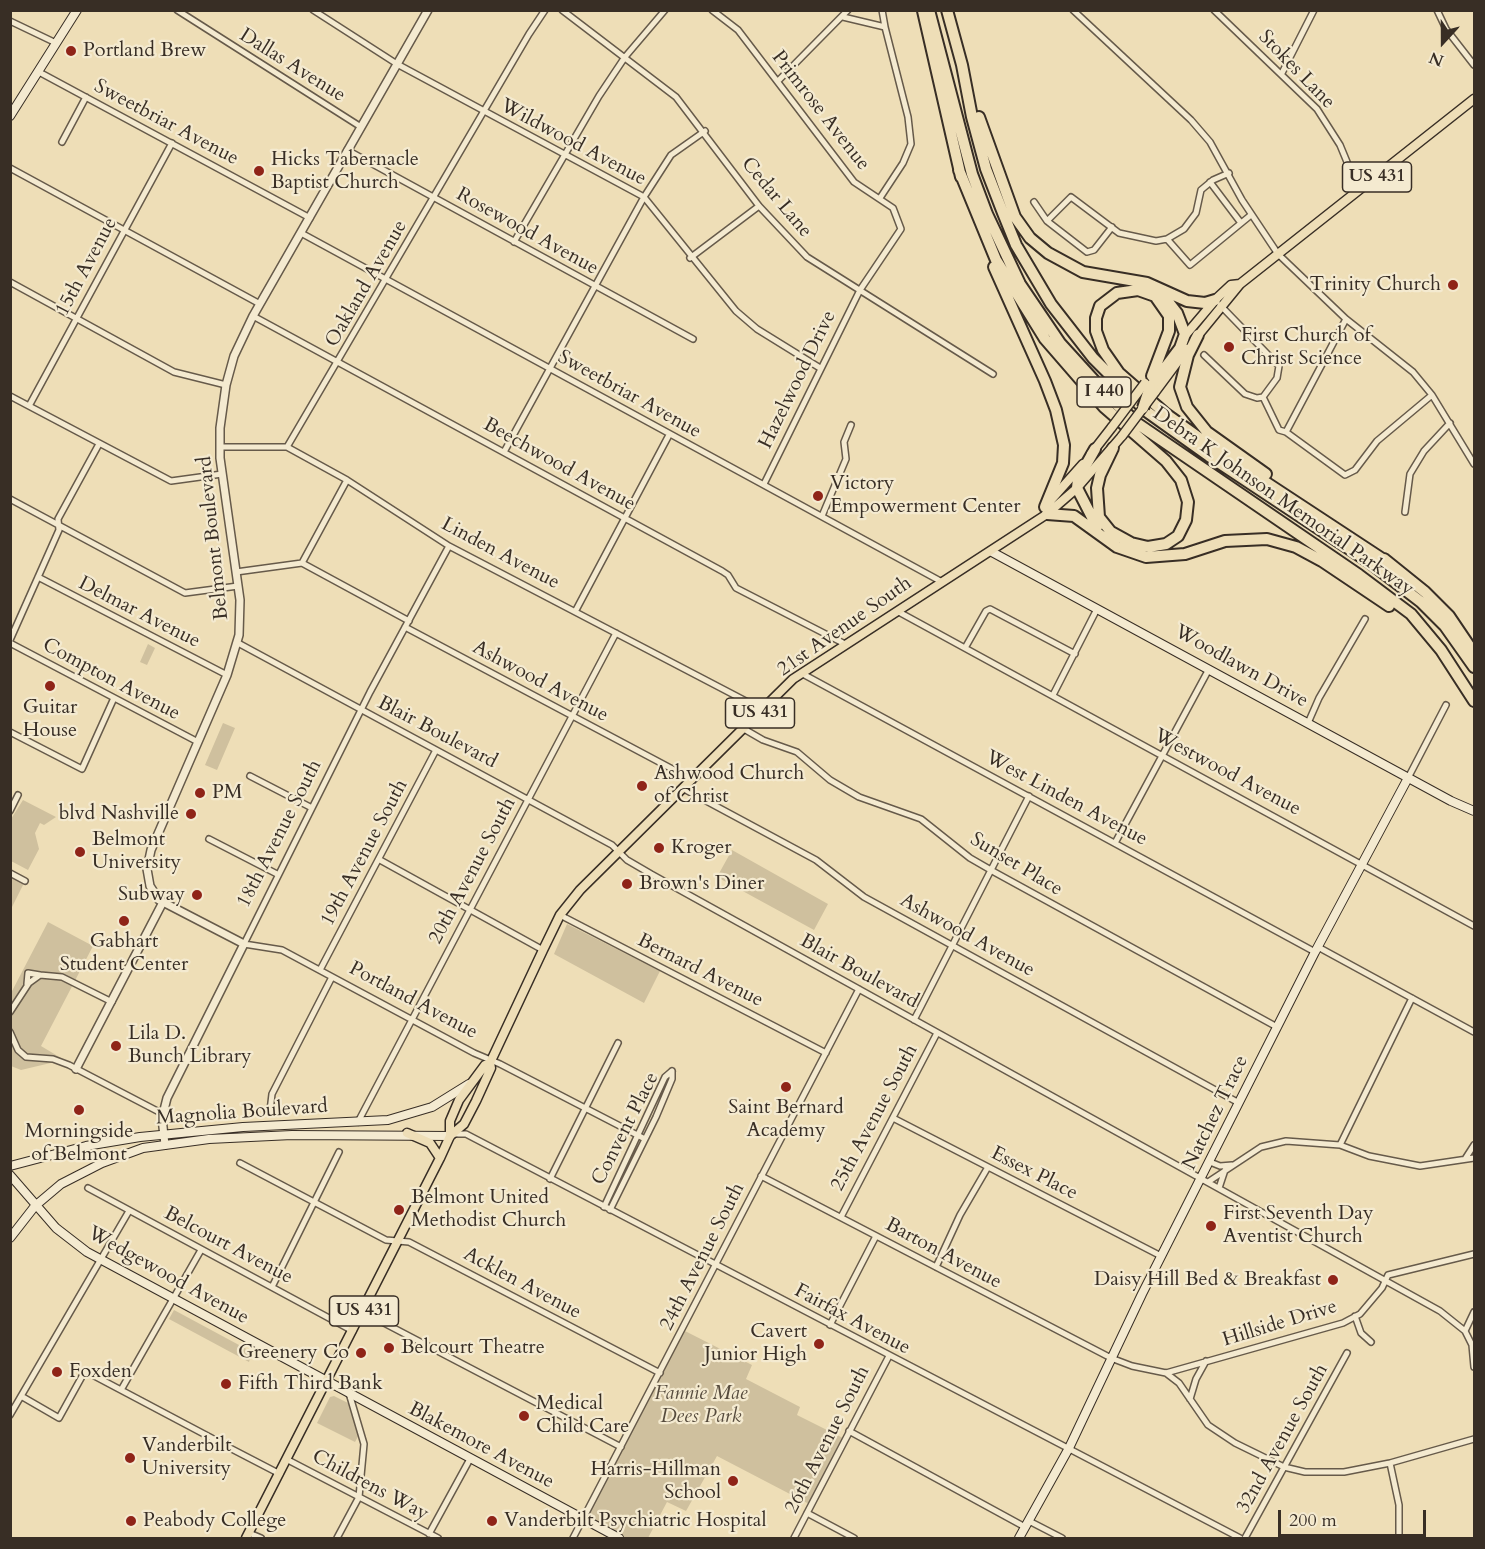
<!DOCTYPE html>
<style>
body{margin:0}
#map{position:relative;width:1485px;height:1549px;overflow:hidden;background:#eedeb7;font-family:Cardo,serif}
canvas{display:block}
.frame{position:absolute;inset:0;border:12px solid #382e25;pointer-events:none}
.north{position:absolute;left:1413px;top:12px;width:60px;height:60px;-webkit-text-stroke:4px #f4ead0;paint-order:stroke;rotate:201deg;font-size:16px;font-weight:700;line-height:24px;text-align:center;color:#382e25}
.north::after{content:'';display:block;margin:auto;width:21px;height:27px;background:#382e25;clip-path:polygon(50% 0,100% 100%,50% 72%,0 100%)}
.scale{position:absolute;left:1278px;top:1510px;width:148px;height:27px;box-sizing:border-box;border:3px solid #382e25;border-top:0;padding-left:8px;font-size:18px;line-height:21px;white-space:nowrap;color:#382e25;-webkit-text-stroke:4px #f4ead0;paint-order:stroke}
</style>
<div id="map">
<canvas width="1485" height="1549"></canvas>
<div class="frame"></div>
<div class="north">N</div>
<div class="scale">200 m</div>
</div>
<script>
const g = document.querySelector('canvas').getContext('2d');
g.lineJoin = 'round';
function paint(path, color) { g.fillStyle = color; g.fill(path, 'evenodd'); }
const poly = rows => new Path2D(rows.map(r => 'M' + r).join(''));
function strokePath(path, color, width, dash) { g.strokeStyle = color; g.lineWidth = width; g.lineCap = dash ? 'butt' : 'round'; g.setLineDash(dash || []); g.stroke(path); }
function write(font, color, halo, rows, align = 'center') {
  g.font = font + ' Cardo,serif'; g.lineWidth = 4.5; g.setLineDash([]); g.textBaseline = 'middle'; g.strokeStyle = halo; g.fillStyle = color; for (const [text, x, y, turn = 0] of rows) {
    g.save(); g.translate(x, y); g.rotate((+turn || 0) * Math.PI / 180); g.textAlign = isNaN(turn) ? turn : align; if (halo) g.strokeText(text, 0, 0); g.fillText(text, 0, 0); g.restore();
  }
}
paint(poly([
 [148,644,155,648,147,665,140,662],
 [223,723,235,728,217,770,205,765],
 [23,800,56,817,44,825,40,823,35,833,39,849,28,870,11,861,11,819],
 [732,850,828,904,814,930,717,877],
 [11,876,24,883,11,909],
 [48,922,93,946,41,1046,61,1058,59,1061,21,1070,11,1066,11,993],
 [567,924,660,971,644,1003,554,954],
 [174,1310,252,1352,249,1362,169,1319],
 [683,1330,752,1365,746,1379,800,1407,797,1415,845,1439,811,1505,717,1456,686,1511,667,1502,648,1538,619,1538,582,1519],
 [334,1396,350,1404,360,1433,355,1442,317,1423,330,1397]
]), '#cfc09e');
const minor = poly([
 [177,10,361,127],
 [313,10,397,64,644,197,736,311,757,329,820,368],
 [562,10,676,97,759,206,807,257,993,374],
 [712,10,738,30,854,182,893,208,901,229,860,290,764,484],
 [882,10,885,27],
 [1073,10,1191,120,1210,142,1242,200,1278,254,1346,319,1413,372,1432,395,1474,464],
 [1214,10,1317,109,1340,145,1359,191],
 [1437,10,1446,29,1474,65],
 [843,17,885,27,908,117,911,144,903,163,880,198],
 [10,21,56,43],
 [39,72,310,218],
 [1282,73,1314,10],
 [778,81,848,10],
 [62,142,86,97],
 [347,150,693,339],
 [10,168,260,304],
 [1210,182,1241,223],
 [1034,202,1047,221,1087,252,1094,250,1112,227],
 [1047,221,1071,197,1119,233,1156,241,1167,239,1184,229,1196,213,1201,190,1213,180,1229,173],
 [301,233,942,582],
 [1167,239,1190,265,1251,215],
 [514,242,599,96,625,57,665,10],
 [690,258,759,206],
 [10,282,174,372,226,385],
 [253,316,722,571,728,575,736,588,845,644],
 [1204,355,1245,394,1257,398,1263,397,1277,378,1279,366,1220,305],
 [10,396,171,481,222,474],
 [1263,397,1279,430,1286,432,1345,475,1355,470,1377,441,1432,395],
 [29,406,172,143],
 [1286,432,1346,319],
 [220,447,287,447,347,480,449,546,763,710],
 [287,447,529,34,545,10],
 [504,452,644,197,671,155,705,131],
 [10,499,185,593,238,586],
 [1405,512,1410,474,1424,451,1450,423],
 [822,516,846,459,844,442,851,425],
 [449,546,370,692,244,944,282,950,474,1053,500,1064,645,1139],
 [302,563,347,480],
 [236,572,302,563,409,621],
 [38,577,227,675],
 [576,610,669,435],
 [897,611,1474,926],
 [405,627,693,780],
 [10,640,59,530,58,519,99,444],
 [10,643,198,742],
 [238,643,612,845,627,860,651,874,1440,1311,1465,1331,1472,1345,1474,1367],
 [965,648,986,611,990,609,1075,654],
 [801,673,1315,952],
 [1053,695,1097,609],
 [1308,723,1319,698,1365,619],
 [744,729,763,740,797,752,830,780,859,797,921,819,970,858,996,873,1277,1027],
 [10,732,82,769,114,698],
 [250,776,312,808],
 [1408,778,1446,705],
 [684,789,816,860,864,897,1239,1103],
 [10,811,18,795],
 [209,839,277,874],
 [1115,843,1209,669],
 [380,860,543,950],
 [10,873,25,881],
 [560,915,826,1053],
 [1318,947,1474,1032],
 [320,970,436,750],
 [27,984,28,973,40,975],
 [10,1012,29,983,40,975,62,977,112,1002],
 [914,1020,1029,796],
 [10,1032,18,1050,26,1057,53,1059,69,1065,163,1114],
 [270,1111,272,1094,332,977],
 [893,1118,1161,1256],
 [358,1122,616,633],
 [455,1134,466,1134,1240,1538],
 [1340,1145,1412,998],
 [1465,1159,1474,1145],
 [1210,1162,1220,1166,1232,1165],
 [240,1163,386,1240,409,1242,660,1373],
 [761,1176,1111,1358,1132,1366,1166,1373,1343,1323,1360,1314,1382,1288,1388,1275,1474,1254],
 [550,1179,618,1043],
 [1208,1182,1261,1147,1286,1141,1340,1145,1369,1156,1420,1166,1474,1158],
 [88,1188,353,1331],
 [1219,1188,1225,1170],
 [604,1207,665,1077,672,1071],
 [610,1210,656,1117,672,1079,672,1071],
 [841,1217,937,1033],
 [936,1267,960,1215,988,1167],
 [272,1287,339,1152],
 [363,1312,621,1447],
 [1355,1316,1361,1333,1371,1342],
 [830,1325,876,1236],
 [1465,1331,1474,1312],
 [1166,1373,1179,1383,1208,1425,1235,1443,1284,1467,1305,1472,1344,1472,1390,1463,1474,1439],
 [121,1390,201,1250],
 [21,1396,59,1418,85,1371,221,1443],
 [1190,1399,1196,1379,1206,1361],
 [10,1415,129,1211],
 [849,1431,1025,1527],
 [226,1446,280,1474],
 [288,1460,438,1538],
 [1390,1463,1399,1505,1399,1538],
 [807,1513,854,1538],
 [1029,1521,1062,1538],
 [249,1533,261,1538],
 [429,1534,470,1459],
 [337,1538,359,1497,364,1444,349,1393],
 [573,1538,859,989],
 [794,1538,889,1356],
 [1245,1538,1347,1353]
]);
const tertiary = poly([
 [76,1069,163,902],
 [165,1145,162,1118,167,1098,244,944,159,900,150,886,147,869,151,850,227,675,239,635,240,600,220,458,220,428,226,385,234,356,253,316,428,10]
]);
const secondary = poly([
 [10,116,77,10],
 [992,552,1451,801,1474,811],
 [10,1166,86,1146,140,1137,243,1127,388,1120,432,1107,469,1084],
 [10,1175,56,1228,87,1252,619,1538],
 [10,1238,35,1206,61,1184,102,1163,143,1148,209,1139,292,1135,450,1136],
 [1019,1538,1069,1448,1142,1294,1315,952,1408,778]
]);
const primary = poly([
 [1183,338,1217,298,1231,285,1240,284],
 [1195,339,1240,284,1474,99],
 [1155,392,1187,349],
 [1091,454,1112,427],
 [1050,501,1083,464],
 [407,1133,430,1143,440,1158],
 [450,1136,464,1124,476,1101,491,1068,490,1063,543,950,560,915,580,890,793,679,1047,514,1077,488,1122,436],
 [246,1538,440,1158,450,1136,450,1121,459,1100,485,1065,490,1063]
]);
const motorway = poly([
 [929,10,972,174,987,214,1020,284,1060,343,1111,399,1138,424,1359,575,1411,614,1441,650,1474,701],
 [947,10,962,65,972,117,986,169,1003,213,1016,245,1051,304,1093,358,1146,411,1209,456,1369,562,1421,602,1445,626,1474,667],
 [923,11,961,177],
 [979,117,1015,217,1030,238,1048,253,1083,272,1147,283,1187,301,1205,303,1215,300],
 [959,170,996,260,1045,339,1104,407,1166,461,1181,480,1188,502,1186,520,1178,536,1166,544,1148,547,1131,543,1111,532,1099,517,1097,488,1100,475,1113,448],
 [994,267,1045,381,1056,410,1064,445,1063,463,1045,507],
 [1198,335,1188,355,1180,387,1187,407,1207,432,1266,474],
 [1152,376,1169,331,1169,316,1155,296,1138,290,1117,293,1100,306,1096,318,1096,331,1103,350,1119,373,1166,414,1212,447,1387,562],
 [1152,385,1180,348,1185,334,1177,313,1159,290],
 [1095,449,1078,479,1077,488,1097,527],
 [1047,514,1074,516,1117,547,1146,557,1185,554,1225,541,1267,539,1296,547,1322,561,1389,606],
 [1384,559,1425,592,1449,616,1474,653]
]);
strokePath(minor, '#665a4a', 8);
strokePath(tertiary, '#665a4a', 10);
strokePath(secondary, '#382e25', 10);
strokePath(primary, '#382e25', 11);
strokePath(motorway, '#382e25', 14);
strokePath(minor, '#f4ead0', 5);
strokePath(tertiary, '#f4ead0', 7);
strokePath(secondary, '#f4ead0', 8);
strokePath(primary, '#eedeb7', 8);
strokePath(motorway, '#eedeb7', 10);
const primaryBridge = poly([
 [1112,427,1145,383],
 [1122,436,1155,392]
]);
const motorwayBridge = poly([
 [1143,408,1150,387]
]);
strokePath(primaryBridge, '#382e25', 11, []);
strokePath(motorwayBridge, '#382e25', 14, []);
strokePath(primaryBridge, '#eedeb7', 8);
strokePath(motorwayBridge, '#eedeb7', 10);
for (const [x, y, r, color] of [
 [71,51,6,"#8f2418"],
 [259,171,6,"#8f2418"],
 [1453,285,6,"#8f2418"],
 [1229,347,6,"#8f2418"],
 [818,496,6,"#8f2418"],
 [50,686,6,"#8f2418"],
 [642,786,6,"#8f2418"],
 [200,793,6,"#8f2418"],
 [191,814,6,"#8f2418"],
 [659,848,6,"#8f2418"],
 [80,852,6,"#8f2418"],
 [627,884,6,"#8f2418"],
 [197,895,6,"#8f2418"],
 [124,921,6,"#8f2418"],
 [116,1046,6,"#8f2418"],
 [786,1087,6,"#8f2418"],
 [79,1110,6,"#8f2418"],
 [399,1210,6,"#8f2418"],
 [1211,1226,6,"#8f2418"],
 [1333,1280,6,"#8f2418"],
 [819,1344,6,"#8f2418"],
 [389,1348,6,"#8f2418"],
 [361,1353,6,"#8f2418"],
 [57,1372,6,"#8f2418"],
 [226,1384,6,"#8f2418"],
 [524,1416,6,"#8f2418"],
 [130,1458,6,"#8f2418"],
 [733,1481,6,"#8f2418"],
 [131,1521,6,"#8f2418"],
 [492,1521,6,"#8f2418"]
]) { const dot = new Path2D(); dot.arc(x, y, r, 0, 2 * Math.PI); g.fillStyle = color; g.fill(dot); strokePath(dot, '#f4ead0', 2); }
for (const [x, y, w] of [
 [1377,177,69],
 [1104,392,54],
 [760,713,69],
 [364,1311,69]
]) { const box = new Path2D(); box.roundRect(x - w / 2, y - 15, w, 30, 4.5); g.fillStyle = '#f4ead0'; g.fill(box); strokePath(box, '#382e25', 1.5); }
write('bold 18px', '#382e25', null, [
 ["US 431",1377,177],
 ["I 440",1104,392],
 ["US 431",760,713],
 ["US 431",364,1311]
]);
write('20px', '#382e25', '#f4ead0', [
 ["Portland Brew",83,51],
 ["Hicks Tabernacle",271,160],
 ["Baptist Church",271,183],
 ["Trinity Church",1441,285,"right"],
 ["First Church of",1241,336],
 ["Christ Science",1241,359],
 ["Victory",830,484],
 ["Empowerment Center",830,507],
 ["Guitar",50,708,"center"],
 ["House",50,731,"center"],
 ["Ashwood Church",654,774],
 ["of Christ",654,797],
 ["PM",212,793],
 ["blvd Nashville",179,814,"right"],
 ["Belmont",92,840],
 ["University",92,863],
 ["Kroger",671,848],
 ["Brown's Diner",639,884],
 ["Subway",185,895,"right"],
 ["Gabhart",124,942,"center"],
 ["Student Center",124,965,"center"],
 ["Lila D.",128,1034],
 ["Bunch Library",128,1057],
 ["Saint Bernard",786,1108,"center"],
 ["Academy",786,1131,"center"],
 ["Morningside",79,1132,"center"],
 ["of Belmont",79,1155,"center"],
 ["Belmont United",411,1198],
 ["Methodist Church",411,1221],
 ["First Seventh Day",1223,1214],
 ["Aventist Church",1223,1237],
 ["Daisy Hill Bed & Breakfast",1321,1280,"right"],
 ["Cavert",807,1332,"right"],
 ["Junior High",807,1355,"right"],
 ["Belcourt Theatre",401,1348],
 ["Greenery Co",349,1353,"right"],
 ["Foxden",69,1372],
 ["Fifth Third Bank",238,1384],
 ["Medical",536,1404],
 ["Child Care",536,1427],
 ["Vanderbilt",142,1446],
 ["University",142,1469],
 ["Harris-Hillman",721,1470,"right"],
 ["School",721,1493,"right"],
 ["Peabody College",143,1521],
 ["Vanderbilt Psychiatric Hospital",504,1521]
], 'left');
write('20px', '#382e25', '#f4ead0', [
 ["Dallas Avenue",292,66,32],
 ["Stokes Lane",1296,70,46],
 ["Primrose Avenue",820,111,52],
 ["Sweetbriar Avenue",166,123,28],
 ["Wildwood Avenue",573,143,28],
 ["Cedar Lane",776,198,50],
 ["Rosewood Avenue",527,232,29],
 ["15th Avenue",87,267,-62],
 ["Oakland Avenue",367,284,-60],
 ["Hazelwood Drive",798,380,-64],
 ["Sweetbriar Avenue",629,395,29],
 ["Beechwood Avenue",559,465,29],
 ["Debra K Johnson Memorial Parkway",1283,502,35],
 ["Belmont Boulevard",214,538,-96],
 ["Linden Avenue",500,554,28],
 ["Delmar Avenue",139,613,27],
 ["21st Avenue South",845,627,-35],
 ["Woodlawn Drive",1241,667,29],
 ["Compton Avenue",111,680,28],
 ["Ashwood Avenue",540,682,28],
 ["Blair Boulevard",437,733,28],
 ["Westwood Avenue",1227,773,28],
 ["West Linden Avenue",1066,799,28],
 ["18th Avenue South",280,834,-63],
 ["19th Avenue South",365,853,-62],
 ["Sunset Place",1016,865,31],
 ["20th Avenue South",473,871,-62],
 ["Ashwood Avenue",967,936,29],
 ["Bernard Avenue",700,971,27],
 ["Blair Boulevard",859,972,29],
 ["Portland Avenue",413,1001,28],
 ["Magnolia Boulevard",242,1113,-4],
 ["Natchez Trace",1216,1113,-64],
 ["25th Avenue South",875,1118,-62],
 ["Convent Place",626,1129,-63],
 ["Essex Place",1034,1174,27],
 ["Belcourt Avenue",228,1246,28],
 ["Barton Avenue",943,1254,28],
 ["24th Avenue South",703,1257,-63],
 ["Wedgewood Avenue",168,1276,29],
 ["Acklen Avenue",522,1284,28],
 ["Fairfax Avenue",852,1320,28],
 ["Hillside Drive",1280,1324,-17],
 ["32nd Avenue South",1283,1439,-61],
 ["26th Avenue South",828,1440,-63],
 ["Blakemore Avenue",481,1446,28],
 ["Childrens Way",370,1486,28]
]);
write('italic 20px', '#564b3d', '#f4ead0', [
 ["Fannie Mae",701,1394],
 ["Dees Park",701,1417]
]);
</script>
